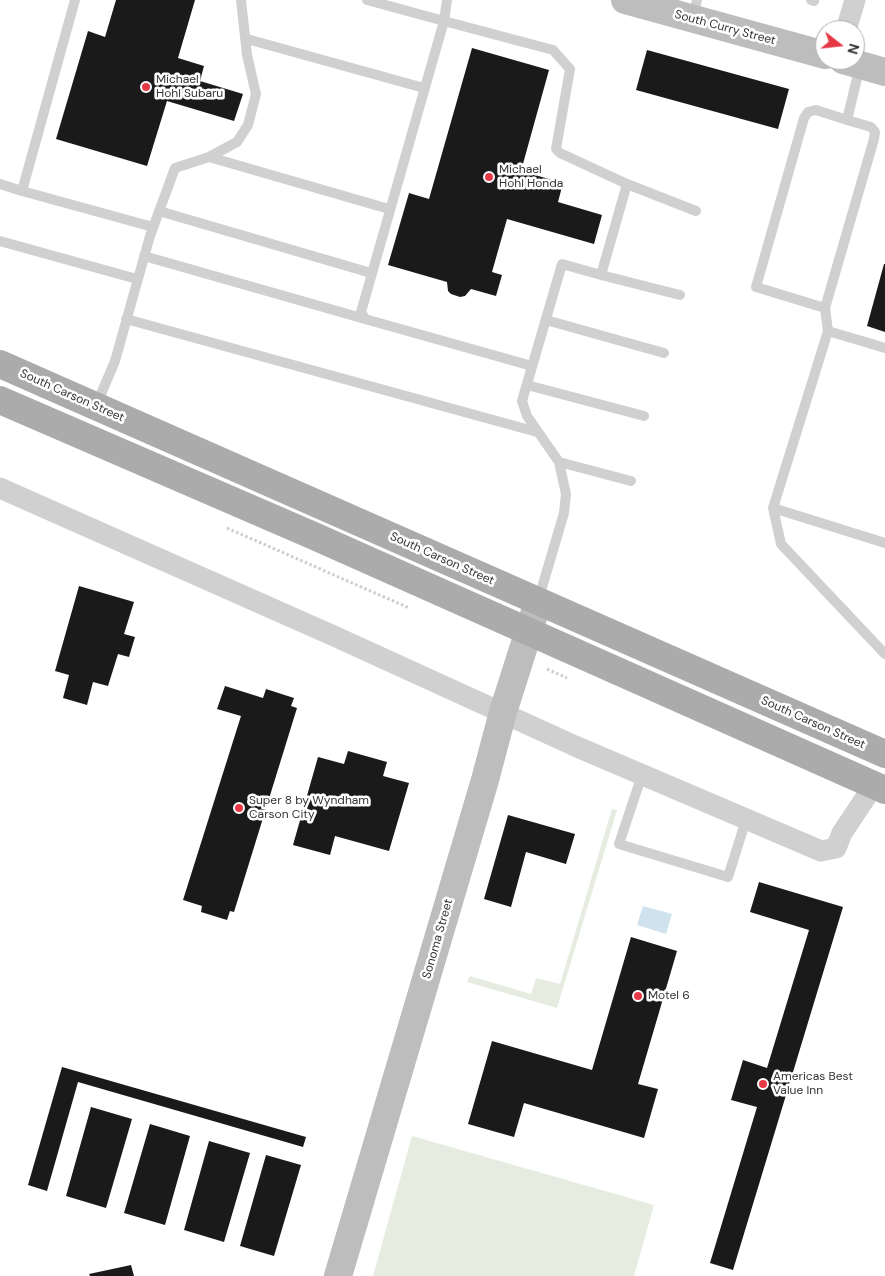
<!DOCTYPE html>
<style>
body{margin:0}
#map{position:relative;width:885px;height:1276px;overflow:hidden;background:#fff;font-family:"DM Sans",sans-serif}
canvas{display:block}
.north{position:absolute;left:815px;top:20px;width:50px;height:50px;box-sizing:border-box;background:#fff;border:1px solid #adadad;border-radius:50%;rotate:106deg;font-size:14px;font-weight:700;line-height:20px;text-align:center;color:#333}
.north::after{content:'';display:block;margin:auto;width:18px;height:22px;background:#e63946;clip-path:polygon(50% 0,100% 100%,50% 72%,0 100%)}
</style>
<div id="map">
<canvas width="885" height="1276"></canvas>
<div class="north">N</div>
</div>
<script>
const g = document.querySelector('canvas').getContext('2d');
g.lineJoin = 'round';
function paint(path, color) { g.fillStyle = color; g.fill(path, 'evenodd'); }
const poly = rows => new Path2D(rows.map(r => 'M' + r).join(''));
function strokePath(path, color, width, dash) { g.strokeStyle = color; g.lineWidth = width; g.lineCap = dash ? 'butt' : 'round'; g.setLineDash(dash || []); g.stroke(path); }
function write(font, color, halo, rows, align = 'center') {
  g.font = font + ' "DM Sans",sans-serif'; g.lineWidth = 5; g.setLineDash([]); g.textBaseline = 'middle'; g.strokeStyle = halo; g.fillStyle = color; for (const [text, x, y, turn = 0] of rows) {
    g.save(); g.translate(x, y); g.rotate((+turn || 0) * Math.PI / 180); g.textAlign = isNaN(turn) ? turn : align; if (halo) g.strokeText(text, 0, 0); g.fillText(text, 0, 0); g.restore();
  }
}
paint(poly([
 [612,809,617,810,557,1008,467,982,470,976,531,994,536,978,560,984],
 [412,1136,654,1205,634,1276,373,1276]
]), '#e6ecdf');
paint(poly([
 [643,906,672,914,666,934,637,925]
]), '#cfe2ee');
paint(poly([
 [116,0,195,0,178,58,204,66,200,81,243,94,234,121,167,101,147,166,56,139,88,31,105,37],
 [472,48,549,70,521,171,563,183,558,202,602,215,594,244,507,219,492,272,502,275,496,296,471,289,465,296,460,297,451,294,448,291,447,282,388,265,409,193,429,199],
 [647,50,789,89,778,129,636,90],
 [884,264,885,264,885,332,867,326],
 [79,586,134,602,124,634,135,637,129,657,118,654,108,686,93,682,87,705,63,698,69,675,55,671],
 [225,686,263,698,266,689,294,698,291,706,297,708,234,912,230,911,227,920,201,912,202,906,183,900,241,716,217,709],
 [348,751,387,762,383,776,409,783,389,851,335,836,330,855,293,845,318,757,344,764],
 [508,815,575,834,566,864,526,852,511,907,484,899],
 [759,882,843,907,733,1270,710,1263,757,1107,731,1100,743,1060,767,1068,809,930,750,912],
 [631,937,677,951,638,1084,658,1089,644,1138,524,1103,514,1137,468,1124,492,1041,592,1070],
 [62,1067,306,1137,303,1147,78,1082,47,1191,28,1185],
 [91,1107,132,1119,106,1208,66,1196],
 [150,1124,190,1136,165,1225,124,1213],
 [209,1141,250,1153,224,1242,184,1230],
 [266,1155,301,1165,274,1256,240,1246],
 [131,1265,134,1276,90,1276,89,1274]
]), '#1a1a1a');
strokePath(poly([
 [227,528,409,608],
 [547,669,567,678]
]), '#cdcdcd', 3, [2.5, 2.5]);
strokePath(poly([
 [75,0,22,191,153,227],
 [367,0,444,21,447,0],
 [811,0,814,1],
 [693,18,697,0],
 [247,39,424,88],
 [847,120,871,127,875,132,874,139,825,308,756,287,804,118,808,112,816,110,847,120,860,66],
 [209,157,389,209],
 [0,184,22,191],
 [627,184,696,211],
 [159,211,371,273],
 [0,241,137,279],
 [144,256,365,319],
 [601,275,680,295],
 [825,308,828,331,773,508,781,544,885,654],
 [126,319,537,432],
 [546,320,664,353],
 [828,331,885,348],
 [532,366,365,319,361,312,444,21,553,50,570,69,556,149,560,153,627,184,601,275,562,264,522,401,527,416,559,462,566,494,564,513,538,601],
 [527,385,644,416],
 [96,406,115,361,150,236,175,168,209,157,237,142,248,125,256,94,247,55,241,0],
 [559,462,631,481],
 [773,508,885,543],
 [642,775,619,844,728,877,746,820]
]), '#d0d0d0', 10);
strokePath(poly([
 [846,30,855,0],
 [0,488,334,636,575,746,821,851,836,848,842,833,874,785]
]), '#d0d0d0', 21);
strokePath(poly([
 [625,0,825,55],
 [843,60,885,72],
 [338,1276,485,780,503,712,538,602]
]), '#bdbdbd', 28);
strokePath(poly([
 [0,364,885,754],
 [0,400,314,536,885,790]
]), '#ababab', 28);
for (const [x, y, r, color] of [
 [146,87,5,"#e63946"],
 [489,177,5,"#e63946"],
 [239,808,5,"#e63946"],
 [638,996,5,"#e63946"],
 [763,1084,5,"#e63946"]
]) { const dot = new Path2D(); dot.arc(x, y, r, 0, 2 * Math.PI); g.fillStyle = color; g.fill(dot); strokePath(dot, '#fff', 2); }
write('12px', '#333', '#fff', [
 ["South Curry Street",725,28,15],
 ["South Carson Street",72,396,24],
 ["South Carson Street",442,559,24],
 ["South Carson Street",813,723,24],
 ["Sonoma Street",438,939,-74]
]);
write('12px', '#333', '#fff', [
 ["Michael",156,80],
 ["Hohl Subaru",156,94],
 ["Michael",499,170],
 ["Hohl Honda",499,184],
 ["Super 8 by Wyndham",249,801],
 ["Carson City",249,815],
 ["Motel 6",648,996],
 ["Americas Best",773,1077],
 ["Value Inn",773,1091]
], 'left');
</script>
